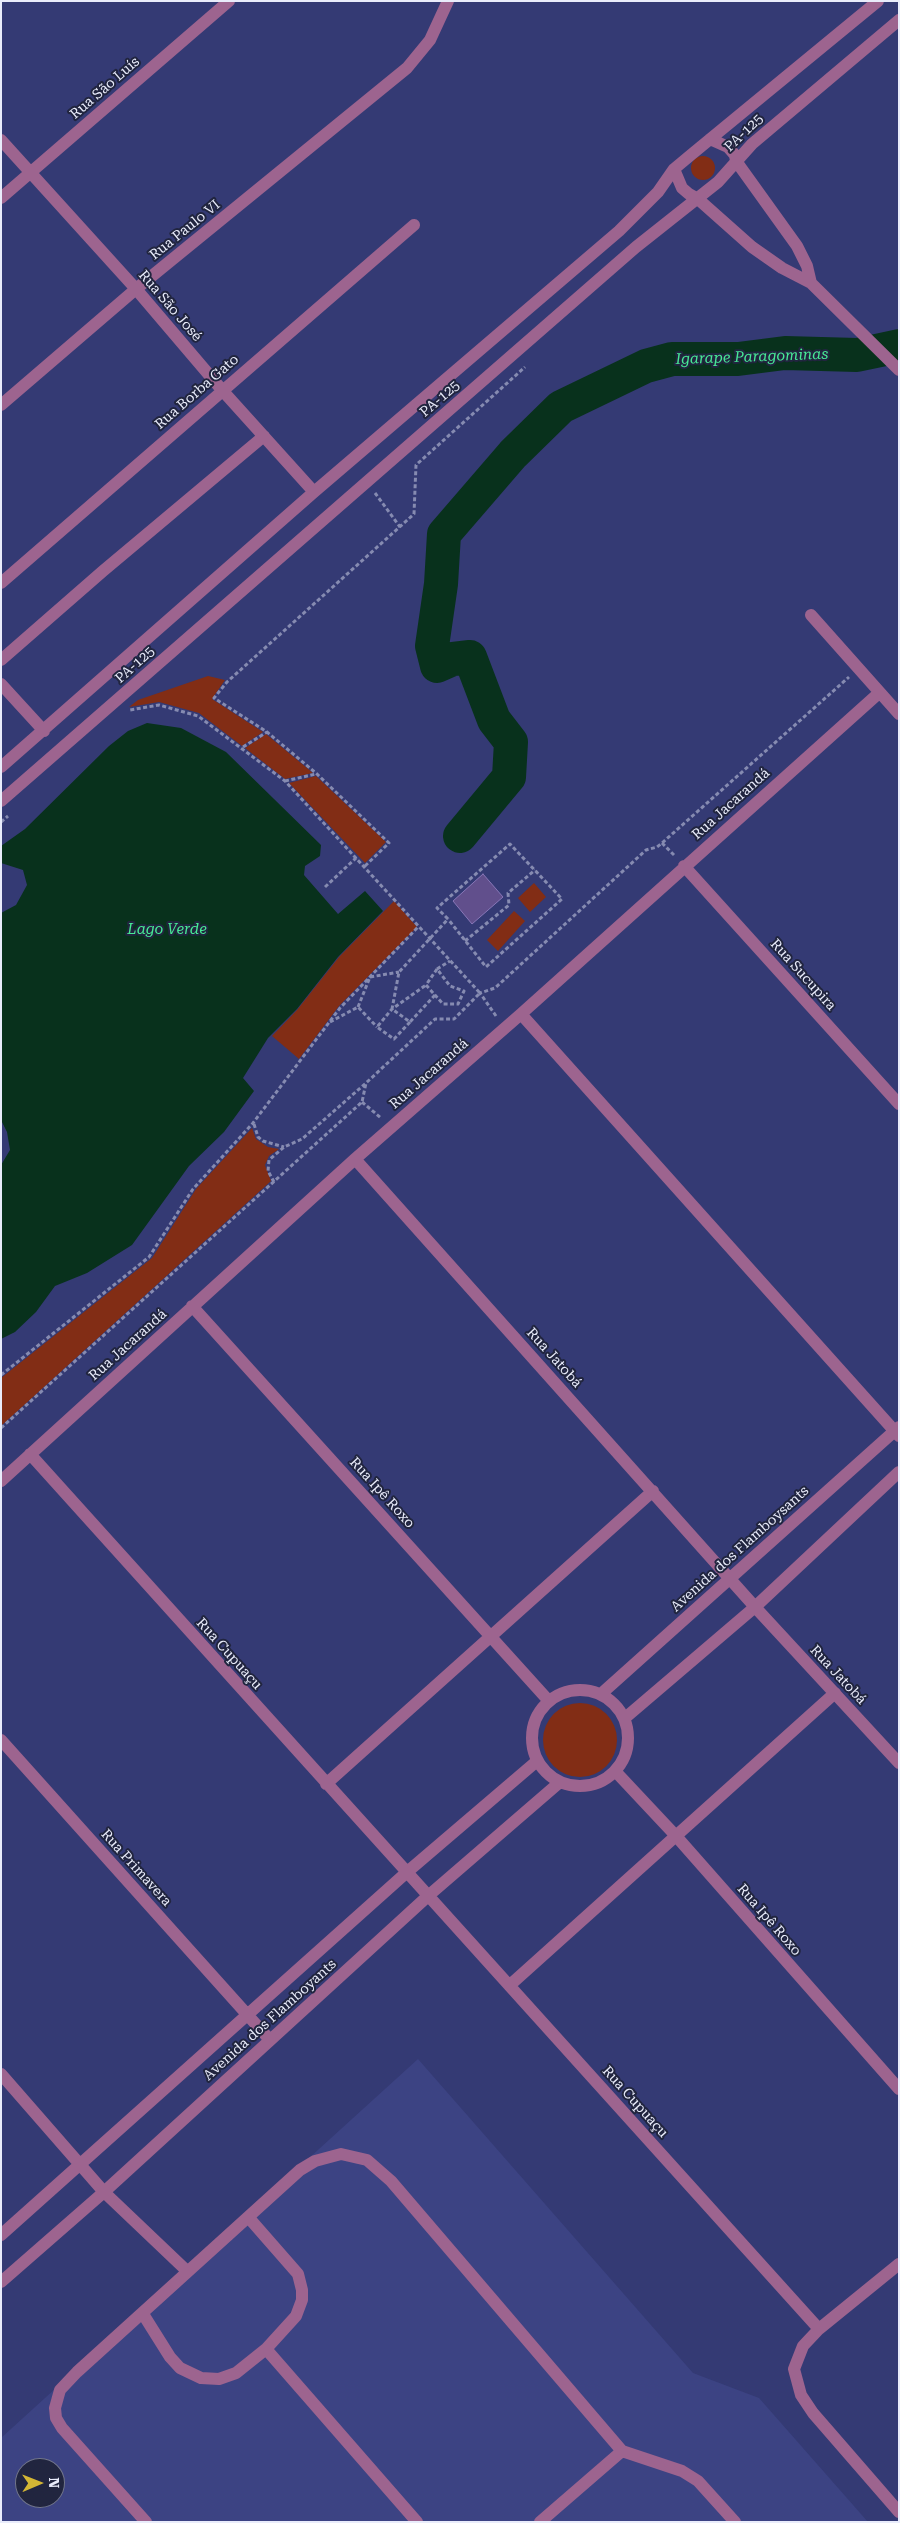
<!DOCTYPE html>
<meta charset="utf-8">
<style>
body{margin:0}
#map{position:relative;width:900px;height:2523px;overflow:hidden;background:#343a74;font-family:"Roboto Serif",serif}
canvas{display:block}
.frame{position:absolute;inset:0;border:2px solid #e9ecfb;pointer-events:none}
.north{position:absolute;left:15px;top:2458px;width:50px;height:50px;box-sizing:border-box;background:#21253f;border:1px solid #71758a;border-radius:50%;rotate:89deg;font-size:14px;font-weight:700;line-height:20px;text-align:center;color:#e9ecfb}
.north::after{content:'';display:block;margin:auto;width:18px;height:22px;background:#d3b635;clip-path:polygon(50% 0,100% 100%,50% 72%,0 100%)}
</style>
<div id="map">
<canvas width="900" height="2523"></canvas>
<div class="frame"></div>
<div class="north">N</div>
</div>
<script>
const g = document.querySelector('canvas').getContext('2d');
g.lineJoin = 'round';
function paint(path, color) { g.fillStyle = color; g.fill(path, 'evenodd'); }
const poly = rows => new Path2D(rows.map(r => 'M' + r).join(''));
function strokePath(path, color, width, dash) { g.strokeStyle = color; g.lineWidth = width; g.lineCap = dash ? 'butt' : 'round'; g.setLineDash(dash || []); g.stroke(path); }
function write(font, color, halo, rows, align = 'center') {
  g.font = font + ' "Roboto Serif",serif'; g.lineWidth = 4; g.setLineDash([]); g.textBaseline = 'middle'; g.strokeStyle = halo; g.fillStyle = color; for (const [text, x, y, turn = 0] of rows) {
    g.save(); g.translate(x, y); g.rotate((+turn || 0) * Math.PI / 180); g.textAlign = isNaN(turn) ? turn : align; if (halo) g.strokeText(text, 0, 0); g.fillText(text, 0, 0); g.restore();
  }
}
paint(poly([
 [418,2059,693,2373,759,2398,868,2522,1,2522,1,2438],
 [25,2468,55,2468,55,2498,25,2498]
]), '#3c4383');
paint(poly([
 '691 168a12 12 0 1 1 24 0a12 12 0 1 1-24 0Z',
 [208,676,225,680,212,699,263,732,242,746,199,713,159,702,129,707,138,700],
 [266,734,313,773,285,779,245,748],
 [316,776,386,842,365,863,289,783],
 [534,883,546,897,530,912,518,898],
 [394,901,417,927,339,1006,299,1059,272,1036,297,1010,339,957],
 [514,911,525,921,498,951,487,940],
 [252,1128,256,1139,268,1147,279,1149,269,1156,265,1165,271,1181,1,1426,1,1378,152,1258,196,1189],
 '543 1740a37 37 0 1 1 74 0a37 37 0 1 1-74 0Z'
]), '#822d15');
paint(poly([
 [147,723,181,728,226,752,321,845,320,856,305,866,304,875,338,914,365,891,383,911,338,957,297,1009,268,1038,243,1078,254,1091,224,1132,189,1166,132,1245,87,1273,55,1286,36,1312,15,1332,1,1339,1,1165,10,1150,7,1132,1,1120,1,913,16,905,27,885,23,870,1,863,1,846,25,829,109,746,128,731]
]), '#08311c');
strokePath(poly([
 [460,836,509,777,511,742,494,720,470,657,453,659,437,666,432,646,441,584,444,534,513,454,561,407,646,366,672,359,738,359,785,353,857,355,899,346]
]), '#08311c', 34);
const building = poly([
 [483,874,503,897,472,924,453,901,483,874]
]);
paint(building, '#614f8c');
strokePath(building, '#8877b7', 1);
strokePath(poly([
 [375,493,400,527],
 [243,747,267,732],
 [285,781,316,774],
 [1,822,8,816],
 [662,843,674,855],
 [365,866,389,843,317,774,267,732,214,698,227,682,414,514,416,465,525,367],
 [325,887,357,857],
 [465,941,509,905,508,893,535,870],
 [437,969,426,985,443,1004,458,1004,464,991,450,986,437,969,450,961],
 [435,995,410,1022,392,1009,399,972,448,919,437,908,510,844,562,899,486,967,448,919],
 [358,1007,370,977,399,972],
 [496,1016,480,993,495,988,646,850,657,847,662,843,849,677],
 [330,1022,358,1007,377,1027],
 [410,1022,394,1039,377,1027,392,1009,426,985],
 [362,1102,381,1118],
 [254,1124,258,1137,263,1141,284,1147],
 [274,1182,268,1171,269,1160,284,1147,302,1139,366,1083],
 [1,1375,149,1257,193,1189,253,1123,340,1008,418,927],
 [1,1428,362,1102,366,1083,435,1019,454,1019,480,993,285,781,198,716,159,705,130,710]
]), '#868bb1', 3, [4, 2.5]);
strokePath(poly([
 [710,139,728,147,735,155,736,161,797,246,807,266,811,283],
 [1,140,136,289,222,390,314,492],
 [674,169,682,188,689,194,698,199,752,247,782,268,811,283,899,370],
 [1,198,229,1],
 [1,405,136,289,407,68,430,40,448,1],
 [1,583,414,225],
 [811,615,899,714],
 [1,660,103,571,264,436],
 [1,684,44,731],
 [1,767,314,492,619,231,658,192,674,169,692,154,878,1],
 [1,801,636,247,718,182,752,144,899,20],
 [684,866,899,1104],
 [521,1014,899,1436],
 [355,1159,755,1607,899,1763],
 [192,1306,548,1700],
 [30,1454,819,2329],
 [1,1481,355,1159,521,1014,879,693],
 '532 1738a48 48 0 1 1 96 0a48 48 0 1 1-96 0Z',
 [601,1694,899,1427],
 [625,1718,755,1607,899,1472],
 [1,1740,270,2040],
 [616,1772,676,1836,899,2089],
 [326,1784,653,1491],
 [510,1985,835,1693],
 [1,2074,104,2192,187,2271],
 [1,2235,406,1873,537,1761],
 [899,2264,819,2329,803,2346,794,2369,801,2395,813,2413,899,2512],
 [1,2282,104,2192,428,1896,560,1782],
 [143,2314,170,2357,180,2368,201,2378,219,2379,236,2373,266,2349,296,2316,302,2300,302,2290,298,2274,249,2218],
 [266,2349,417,2522],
 [146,2522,62,2428,56,2418,55,2408,60,2390,77,2372,300,2170,315,2161,341,2154,367,2160,391,2181,622,2451,682,2471,698,2481,735,2522],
 [540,2522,622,2451]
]), '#9d648f', 12);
write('14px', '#e9ecfb', '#21253f', [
 ["Rua São Luís",105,88,-41],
 ["PA-125",744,133,-44],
 ["Rua Paulo VI",185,230,-39],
 ["Rua São José",170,306,49],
 ["Rua Borba Gato",197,392,-41],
 ["PA-125",440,399,-41],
 ["PA-125",135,665,-42],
 ["Rua Jacarandá",731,804,-42],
 ["Rua Sucupira",803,975,48],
 ["Rua Jacarandá",429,1074,-41],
 ["Rua Jacarandá",128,1345,-42],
 ["Rua Jatobá",554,1358,48],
 ["Rua Ipê Roxo",382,1493,48],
 ["Avenida dos Flamboysants",740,1549,-42],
 ["Rua Cupuaçu",229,1654,48],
 ["Rua Jatobá",838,1675,47],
 ["Rua Primavera",136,1868,48],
 ["Rua Ipê Roxo",769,1920,49],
 ["Avenida dos Flamboyants",270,2020,-42],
 ["Rua Cupuaçu",635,2102,48]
]);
write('italic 15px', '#47ea96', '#21253f', [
 ["Igarape Paragominas",752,357,-2],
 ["Lago Verde",167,930]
]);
</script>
